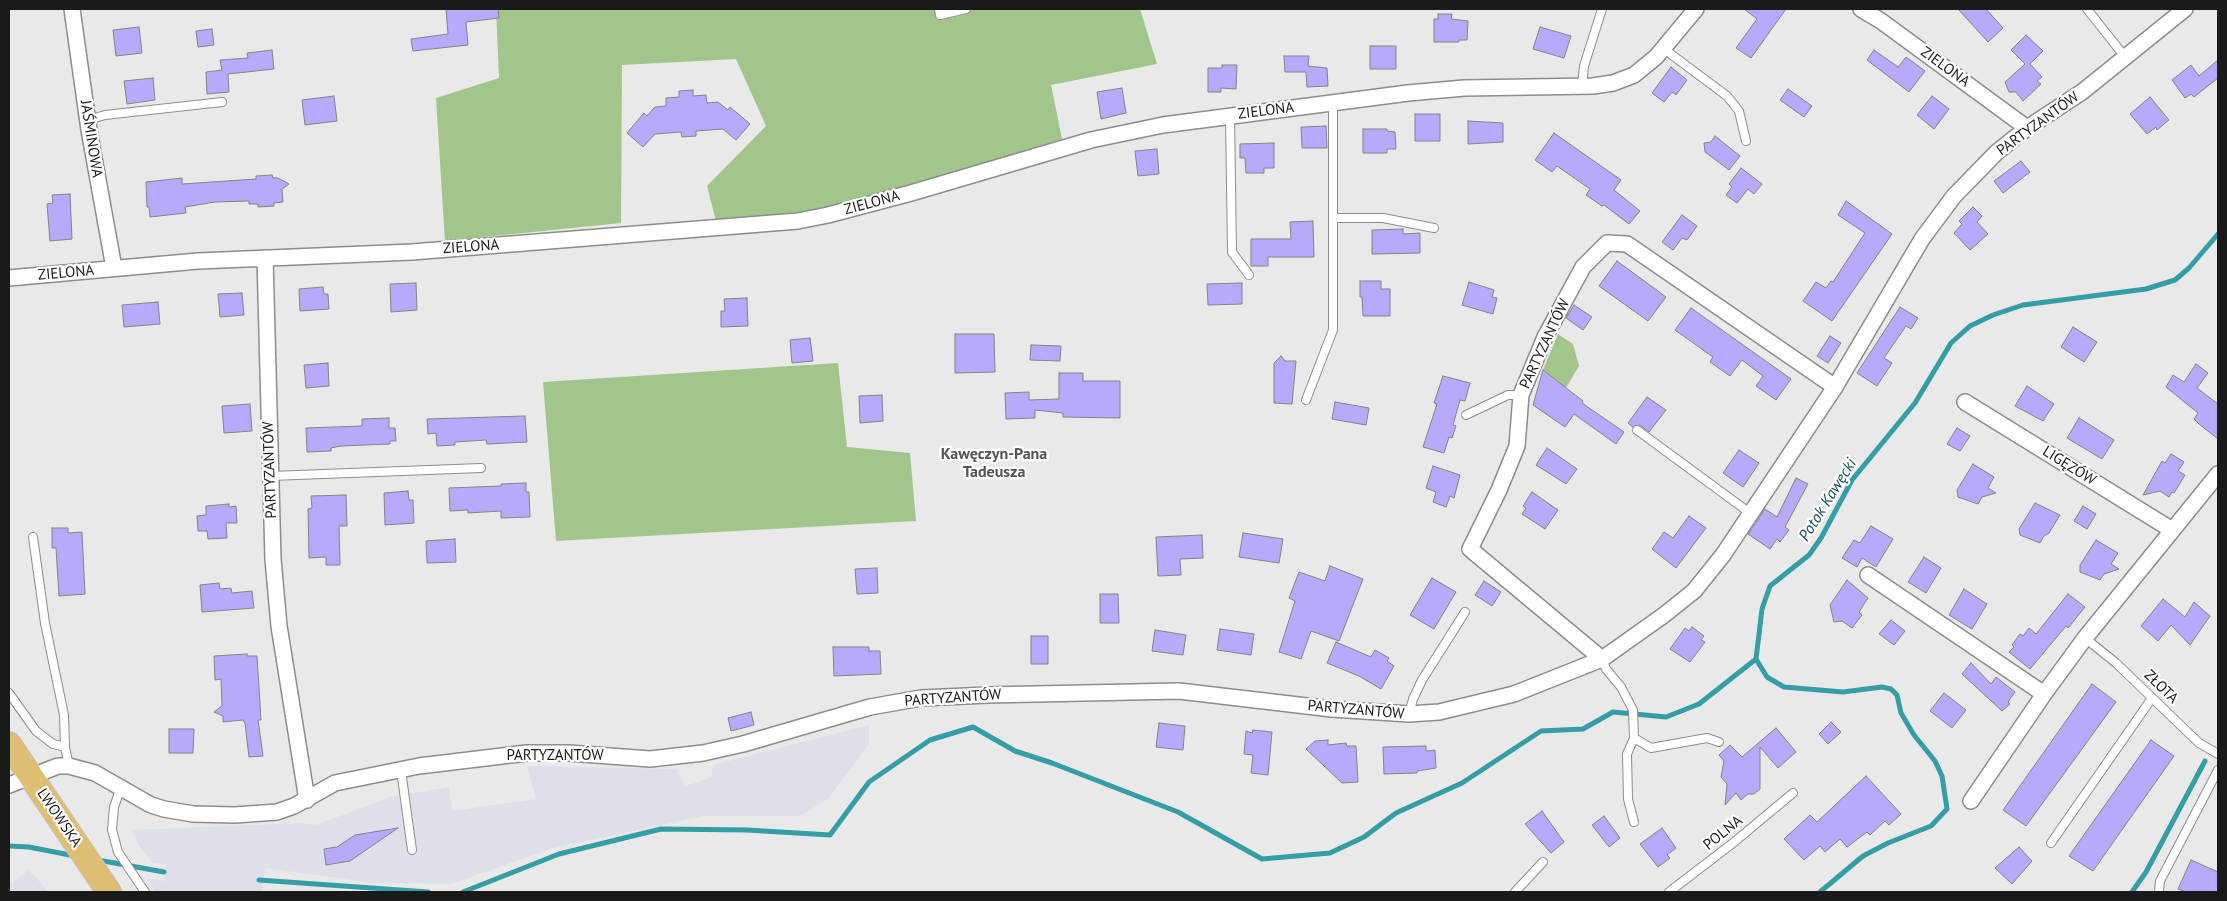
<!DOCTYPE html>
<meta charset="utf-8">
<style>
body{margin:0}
#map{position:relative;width:2227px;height:901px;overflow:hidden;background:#e9e9ea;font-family:"PT Sans",sans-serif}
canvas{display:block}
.frame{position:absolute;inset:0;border:10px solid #191a1a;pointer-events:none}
</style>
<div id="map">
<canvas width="2227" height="901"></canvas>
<div class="frame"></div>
</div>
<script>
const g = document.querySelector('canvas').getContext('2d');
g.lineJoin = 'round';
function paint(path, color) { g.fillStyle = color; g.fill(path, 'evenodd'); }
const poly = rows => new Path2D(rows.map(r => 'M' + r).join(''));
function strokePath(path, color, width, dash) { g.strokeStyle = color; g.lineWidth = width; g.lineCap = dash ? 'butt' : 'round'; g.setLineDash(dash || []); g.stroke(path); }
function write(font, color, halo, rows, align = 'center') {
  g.font = font + ' "PT Sans",sans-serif'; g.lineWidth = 4.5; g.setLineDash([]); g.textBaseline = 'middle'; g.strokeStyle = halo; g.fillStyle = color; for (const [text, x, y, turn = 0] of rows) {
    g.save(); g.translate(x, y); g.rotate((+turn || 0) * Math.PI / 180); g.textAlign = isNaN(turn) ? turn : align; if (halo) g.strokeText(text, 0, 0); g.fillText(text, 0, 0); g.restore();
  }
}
paint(poly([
 [869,725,869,744,828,799,799,816,703,816,553,848,451,884,374,883,265,868,262,892,155,892,146,878,164,881,166,864,153,863,139,846,132,830,301,823,316,825,390,797,449,787,452,811,536,799,527,766,676,769,685,786,711,778,713,765],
 [29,870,49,892,9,892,9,885]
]), '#dde0e9');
paint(poly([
 [496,9,1140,9,1157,64,1051,85,1062,139,927,182,821,212,716,221,707,186,766,126,736,59,622,65,621,223,445,241,436,98,499,78],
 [1558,334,1573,344,1579,366,1566,388,1543,370],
 [838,363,847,447,910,453,916,521,556,541,543,382]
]), '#a1c58b');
strokePath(poly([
 [9,846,29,847,75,856],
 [98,860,164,872],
 [259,880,428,892],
 [463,892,559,854,661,829,747,830,830,835,869,782,930,740,973,727,1015,751,1052,763,1178,812,1262,859,1330,853,1364,837,1396,813,1462,783,1541,731,1583,729,1613,712,1666,717,1699,704,1756,659],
 [1820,892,1863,856,1888,843,1931,826,1947,809,1942,776,1935,761,1914,735,1901,713,1897,695,1891,689,1882,687,1843,692,1784,687,1767,677,1756,659,1762,609,1770,586,1809,555,1821,538,1852,480,1915,403,1951,343,1970,326,1993,315,2023,305,2146,289,2175,280,2189,268,2218,234],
 [2132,892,2146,872,2205,761]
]), '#349da5', 5);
const building = poly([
 [446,9,498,9,499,18,466,22,468,45,413,51,411,39,448,34,446,9],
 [1744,9,1786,9,1751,58,1736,48,1757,19,1744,9],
 [1958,9,1986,9,2003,28,1988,42,1958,9],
 [1438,14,1452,14,1451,19,1468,21,1467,40,1459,40,1459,42,1434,42,1434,19,1438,19,1438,14],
 [139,27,142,53,116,56,113,30,139,27],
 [1540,27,1571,36,1564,58,1533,49,1540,27],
 [212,29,214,45,198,47,196,31,212,29],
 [2026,35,2043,51,2030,64,2042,77,2037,81,2041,84,2023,101,2016,92,2009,92,2005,82,2025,64,2011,50,2026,35],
 [1370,46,1396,46,1396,69,1370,69,1370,46],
 [272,50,274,69,228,74,229,92,207,94,206,72,222,70,220,60,248,58,247,53,272,50],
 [1874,50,1898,67,1906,57,1925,71,1909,92,1867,60,1874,50],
 [1284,56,1309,56,1308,66,1327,68,1328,86,1307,87,1306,72,1285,72,1284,56],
 [2218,60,2218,78,2194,97,2191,94,2185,98,2172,80,2191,65,2199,76,2218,60],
 [1222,65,1237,65,1236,89,1221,88,1221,92,1208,92,1208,68,1222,68,1222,65],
 [1671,67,1687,80,1676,95,1672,92,1664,102,1652,93,1671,67],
 [153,78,155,100,127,104,124,81,153,78],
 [1122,88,1126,113,1101,119,1097,92,1122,88],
 [1788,89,1812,106,1804,117,1780,100,1788,89],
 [693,90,693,96,706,95,707,103,718,102,728,110,730,107,750,124,736,140,723,129,696,131,696,136,682,137,681,132,655,134,643,147,627,133,644,113,647,116,655,107,666,106,666,98,679,97,679,91,693,90],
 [334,96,337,121,305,125,302,100,334,96],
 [1932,96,1949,109,1934,129,1917,115,1932,96],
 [2150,97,2169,120,2157,130,2156,127,2147,134,2130,114,2150,97],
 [1415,114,1440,114,1440,141,1415,141,1415,114],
 [1468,121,1503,123,1503,142,1468,144,1468,121],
 [1326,126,1327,148,1302,148,1301,127,1326,126],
 [1363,129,1387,129,1387,131,1395,132,1396,149,1387,149,1387,153,1363,153,1363,129],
 [1554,133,1621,180,1614,190,1640,211,1629,224,1604,205,1602,206,1586,195,1590,189,1557,166,1552,172,1535,160,1554,133],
 [1715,136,1740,156,1729,170,1705,152,1704,143,1711,142,1715,136],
 [1274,143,1274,168,1264,168,1264,173,1246,173,1245,158,1240,158,1240,144,1274,143],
 [1157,149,1159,174,1138,176,1135,151,1157,149],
 [2021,161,2030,172,2003,193,1994,181,2021,161],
 [1741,168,1762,184,1754,194,1748,189,1737,203,1726,195,1732,187,1729,184,1741,168],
 [272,175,273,178,278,178,289,184,282,189,283,202,274,203,274,206,258,207,258,204,249,204,249,201,215,202,185,207,186,213,150,217,149,207,147,207,146,182,182,178,182,184,256,179,256,176,272,175],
 [70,194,72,239,50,241,47,204,53,203,52,195,70,194],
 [1846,201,1892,234,1832,321,1803,301,1816,282,1826,288,1831,281,1833,282,1865,233,1838,215,1846,201],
 [1973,207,1982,216,1977,222,1988,234,1970,250,1954,233,1962,224,1959,221,1973,207],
 [1682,215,1697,226,1687,240,1682,238,1673,250,1662,242,1682,215],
 [1313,221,1314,257,1268,257,1268,266,1251,266,1251,239,1291,239,1290,222,1313,221],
 [1403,229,1403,234,1420,233,1420,253,1372,254,1372,230,1403,229],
 [1617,261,1666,297,1648,321,1599,286,1617,261],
 [1360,281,1381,281,1381,289,1390,289,1390,316,1363,316,1362,297,1360,297,1360,281],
 [1469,282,1494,290,1492,297,1497,298,1493,314,1462,305,1469,282],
 [416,283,417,310,391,312,390,284,416,283],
 [1242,283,1242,304,1208,305,1207,284,1242,283],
 [323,287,324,294,328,294,329,309,300,311,299,289,323,287],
 [242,293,244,315,220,317,218,294,242,293],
 [747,298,748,326,721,327,721,311,725,311,724,299,747,298],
 [158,302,160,324,124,327,122,305,158,302],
 [1574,305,1592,317,1583,330,1566,318,1574,305],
 [1900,307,1918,318,1911,329,1906,326,1884,358,1892,363,1877,386,1857,373,1900,307],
 [1691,308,1791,379,1776,400,1756,386,1763,376,1742,360,1730,376,1710,362,1713,357,1675,330,1691,308],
 [2073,327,2097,342,2084,362,2061,347,2073,327],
 [955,334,994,334,995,372,955,373,955,334],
 [1830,336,1841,343,1828,363,1817,356,1830,336],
 [810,338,813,361,792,363,790,340,810,338],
 [1031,345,1061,346,1060,361,1030,360,1031,345],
 [1281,356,1285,361,1296,361,1292,404,1274,403,1274,363,1281,356],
 [328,363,329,386,306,388,304,365,328,363],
 [2196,364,2208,373,2197,388,2218,404,2218,439,2199,424,2194,419,2198,413,2166,387,2173,375,2184,382,2196,364],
 [1543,370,1583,401,1582,403,1624,432,1616,444,1574,414,1565,427,1533,405,1543,370],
 [1059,373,1083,373,1083,381,1120,381,1120,418,1063,417,1063,413,1035,410,1035,418,1006,419,1005,393,1029,392,1029,400,1059,399,1059,373],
 [1443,376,1470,383,1465,401,1460,400,1453,425,1456,426,1452,438,1449,437,1444,453,1423,447,1437,404,1434,403,1443,376],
 [2027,386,2054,404,2043,421,2015,406,2027,386],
 [882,395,883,421,860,423,859,396,882,395],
 [1647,397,1666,410,1649,432,1640,425,1633,427,1628,423,1647,397],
 [1335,402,1369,408,1366,425,1332,419,1335,402],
 [250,404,252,431,224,433,222,406,250,404],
 [525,416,527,442,487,444,486,440,455,442,455,445,437,446,436,433,428,434,427,419,525,416],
 [389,418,389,428,395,428,396,441,390,441,390,444,341,446,331,448,331,451,307,452,306,428,362,426,362,419,389,418],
 [2079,418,2114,440,2102,459,2067,438,2079,418],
 [1957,428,1970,436,1960,451,1947,444,1957,428],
 [1547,448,1577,469,1566,484,1536,465,1547,448],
 [1739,450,1759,463,1743,487,1723,473,1739,450],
 [2171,454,2184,462,2178,471,2185,475,2174,493,2172,492,2169,497,2160,491,2143,495,2162,461,2165,463,2171,454],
 [1973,464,1994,477,1988,488,1996,493,1982,497,1978,504,1958,497,1957,490,1973,464],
 [1433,466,1460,475,1454,498,1450,496,1446,507,1433,502,1436,492,1426,488,1433,466],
 [1796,478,1808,484,1785,527,1789,530,1780,542,1777,539,1770,549,1748,534,1765,509,1777,517,1796,478],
 [526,483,526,492,529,492,530,517,501,518,501,511,468,513,468,510,450,511,449,488,501,486,501,484,526,483],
 [408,491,409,500,413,500,414,523,385,525,384,493,408,491],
 [1532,492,1558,510,1545,529,1522,514,1526,508,1523,506,1532,492],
 [346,495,347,526,339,526,340,565,326,565,326,557,309,558,308,509,312,508,311,496,346,495],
 [2035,503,2060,515,2049,533,2044,536,2040,543,2020,535,2019,529,2035,503],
 [229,504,229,507,236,506,237,523,226,523,227,538,208,539,207,531,198,531,197,516,206,515,206,506,229,504],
 [2083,506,2096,514,2087,529,2074,521,2083,506],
 [1689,516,1706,528,1676,568,1652,549,1664,532,1673,538,1689,516],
 [1871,526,1893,539,1876,567,1862,558,1857,567,1842,558,1854,540,1860,543,1871,526],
 [52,528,68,528,68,533,82,532,85,594,59,596,56,548,52,548,52,528],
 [1243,533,1283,539,1279,563,1239,557,1243,533],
 [1202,535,1203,558,1180,559,1181,575,1158,576,1156,537,1202,535],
 [455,539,456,562,427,563,426,541,455,539],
 [2096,540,2118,553,2111,564,2119,569,2104,574,2100,580,2080,572,2080,565,2096,540],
 [1924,557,1941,568,1926,593,1908,582,1924,557],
 [1330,566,1363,579,1339,641,1311,631,1301,659,1279,652,1295,601,1289,598,1299,572,1325,581,1330,566],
 [877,568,878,593,857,594,855,569,877,568],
 [1432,578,1456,592,1434,629,1410,615,1432,578],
 [1847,580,1868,598,1859,612,1862,615,1852,628,1842,621,1834,622,1830,605,1847,580],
 [1484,581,1501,592,1492,606,1475,595,1484,581],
 [219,583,220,589,231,588,232,593,252,591,254,608,202,612,200,585,219,583],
 [1964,589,1987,604,1972,629,1949,615,1964,589],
 [1100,594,1118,594,1119,623,1100,623,1100,594],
 [2068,594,2085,607,2068,628,2066,626,2030,669,2009,652,2014,647,2012,645,2020,634,2023,636,2029,628,2036,634,2068,594],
 [2163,599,2185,617,2194,602,2210,616,2190,645,2171,625,2158,641,2141,626,2163,599],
 [1891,620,1905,631,1894,645,1879,634,1891,620],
 [1692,627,1704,636,1701,640,1705,642,1690,662,1670,649,1685,628,1689,631,1692,627],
 [1220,629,1254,634,1251,655,1217,650,1220,629],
 [1155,630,1186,635,1183,655,1152,651,1155,630],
 [1031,636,1048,636,1048,664,1031,664,1031,636],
 [1336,642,1371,657,1375,650,1389,658,1387,661,1394,666,1381,689,1359,676,1327,663,1336,642],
 [833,647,869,647,869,651,880,651,881,674,834,676,833,647],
 [247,654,247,656,257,656,261,720,258,720,263,756,249,757,245,723,243,720,223,722,223,716,214,712,222,706,221,679,215,680,214,656,247,654],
 [1971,663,1991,684,1996,677,2015,692,2008,702,2010,704,2002,711,1962,674,1971,663],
 [2092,684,2116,702,2026,826,2003,810,2092,684],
 [1944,693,1966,710,1952,728,1930,711,1944,693],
 [751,712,754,725,731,731,728,718,751,712],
 [1831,722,1841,732,1828,744,1819,734,1831,722],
 [1159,723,1185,726,1183,750,1156,747,1159,723],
 [1776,728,1796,752,1778,768,1760,747,1760,789,1754,794,1748,794,1741,800,1736,793,1725,805,1727,784,1721,777,1724,761,1719,755,1730,745,1742,757,1776,728],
 [169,729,194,729,193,753,169,753,169,729],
 [1253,730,1272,732,1268,775,1251,773,1253,755,1244,754,1246,731,1252,733,1253,730],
 [1328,740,1328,745,1346,743,1347,746,1356,746,1358,782,1342,783,1306,749,1315,741,1328,740],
 [2151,740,2174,756,2093,871,2069,856,2151,740],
 [1426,746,1426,751,1435,750,1436,768,1417,771,1417,773,1384,774,1383,747,1426,746],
 [1866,776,1901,814,1889,825,1885,821,1870,835,1867,832,1847,847,1840,839,1825,852,1820,846,1804,860,1784,839,1810,815,1817,822,1866,776],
 [1542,811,1564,842,1551,853,1525,824,1542,811],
 [1604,816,1620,838,1609,847,1592,825,1604,816],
 [398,828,350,861,326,865,324,849,337,847,355,835,398,828],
 [1662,828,1676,848,1667,855,1670,858,1658,867,1640,844,1662,828],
 [2019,847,2032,861,2012,884,1995,868,2019,847],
 [2191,860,2218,872,2218,892,2186,892,2178,889,2191,860]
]);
paint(building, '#b9a9fc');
strokePath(building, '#838384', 1);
const lane = poly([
 [939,9,940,15,966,9],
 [2087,9,2125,57],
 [1664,49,1727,96,1739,111,1746,141],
 [1582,86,1584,66,1602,9],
 [1230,116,1232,252,1249,275],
 [88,120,105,115,222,102],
 [1333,218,1383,218,1434,228],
 [1306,400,1333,330,1333,103],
 [1466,415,1508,395,1521,395],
 [1637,430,1750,513],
 [271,476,481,468],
 [33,537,45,623,64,715,65,747],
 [2085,638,2116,663,2199,743,2218,754],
 [1602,659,1606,669,1621,687,1633,710,1634,738,1627,754,1628,799,1634,822],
 [9,693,36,731,53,744,65,747,69,766],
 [1409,714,1413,699,1422,680,1465,612],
 [1634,738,1651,748,1707,738,1719,742],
 [401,770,412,850],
 [121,787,114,807,112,830,118,852,145,892],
 [2051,843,2152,698],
 [1515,892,1543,862],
 [1669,892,1733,843,1793,793],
 [2159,892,2160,881,2218,770]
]);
const street = poly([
 [72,9,89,130,114,268],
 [1861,9,1881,21,2027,128],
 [265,258,273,559,279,626,307,800],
 [9,278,198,261,412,252,798,221,828,215,911,193,1091,140,1163,125,1408,93,1464,88,1593,86,1613,83,1634,75,1656,57,1696,9],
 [1965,402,2172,530],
 [1868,575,2044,694,2085,638,2218,474],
 [1602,659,1470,549,1499,490,1517,446,1521,395,1545,337,1583,267,1607,243,1627,244,1835,387],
 [9,785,58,766,69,766,95,773,151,805,164,809,193,814,235,815,277,812,294,806,335,783,419,766,527,753,569,753,650,759,703,753,743,744,870,707,921,698,988,695,1179,691,1332,709,1409,714,1439,712,1514,694,1602,659,1664,615,1694,591,1723,555,1835,387,1922,239,1954,196,1997,152,2027,128,2082,92,2185,9],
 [1971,801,2044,694]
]);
const primary = poly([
 [9,744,109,892]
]);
strokePath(lane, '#8d8d8e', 10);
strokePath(street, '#8d8d8e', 18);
strokePath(primary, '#c3c3c3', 26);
strokePath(lane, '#fff', 8);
strokePath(street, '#fff', 15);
strokePath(primary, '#debe72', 24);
write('15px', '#191a1a', '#fff', [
 ["ZIELONA",1945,67,36],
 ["ZIELONA",1266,111,-7],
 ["PARTYZANTÓW",2038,124,-36],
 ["JAŚMINOWA",91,139,81],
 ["ZIELONA",872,203,-15],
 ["ZIELONA",471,247,-4],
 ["ZIELONA",66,273,-5],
 ["PARTYZANTÓW",1545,344,-65],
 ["LIGĘZÓW",2069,466,32],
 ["PARTYZANTÓW",270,470,-92],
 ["ZŁOTA",2161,687,44],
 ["PARTYZANTÓW",953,698,-4],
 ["PARTYZANTÓW",1356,710,5],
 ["PARTYZANTÓW",555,756],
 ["LWOWSKA",59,818,56],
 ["POLNA",1723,833,-39]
]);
write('bold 16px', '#535455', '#fff', [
 ["Kawęczyn-Pana",994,454],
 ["Tadeusza",994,472]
]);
write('italic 16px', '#144f54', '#fff', [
 ["Potok Kawęcki",1828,500,-58]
]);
</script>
